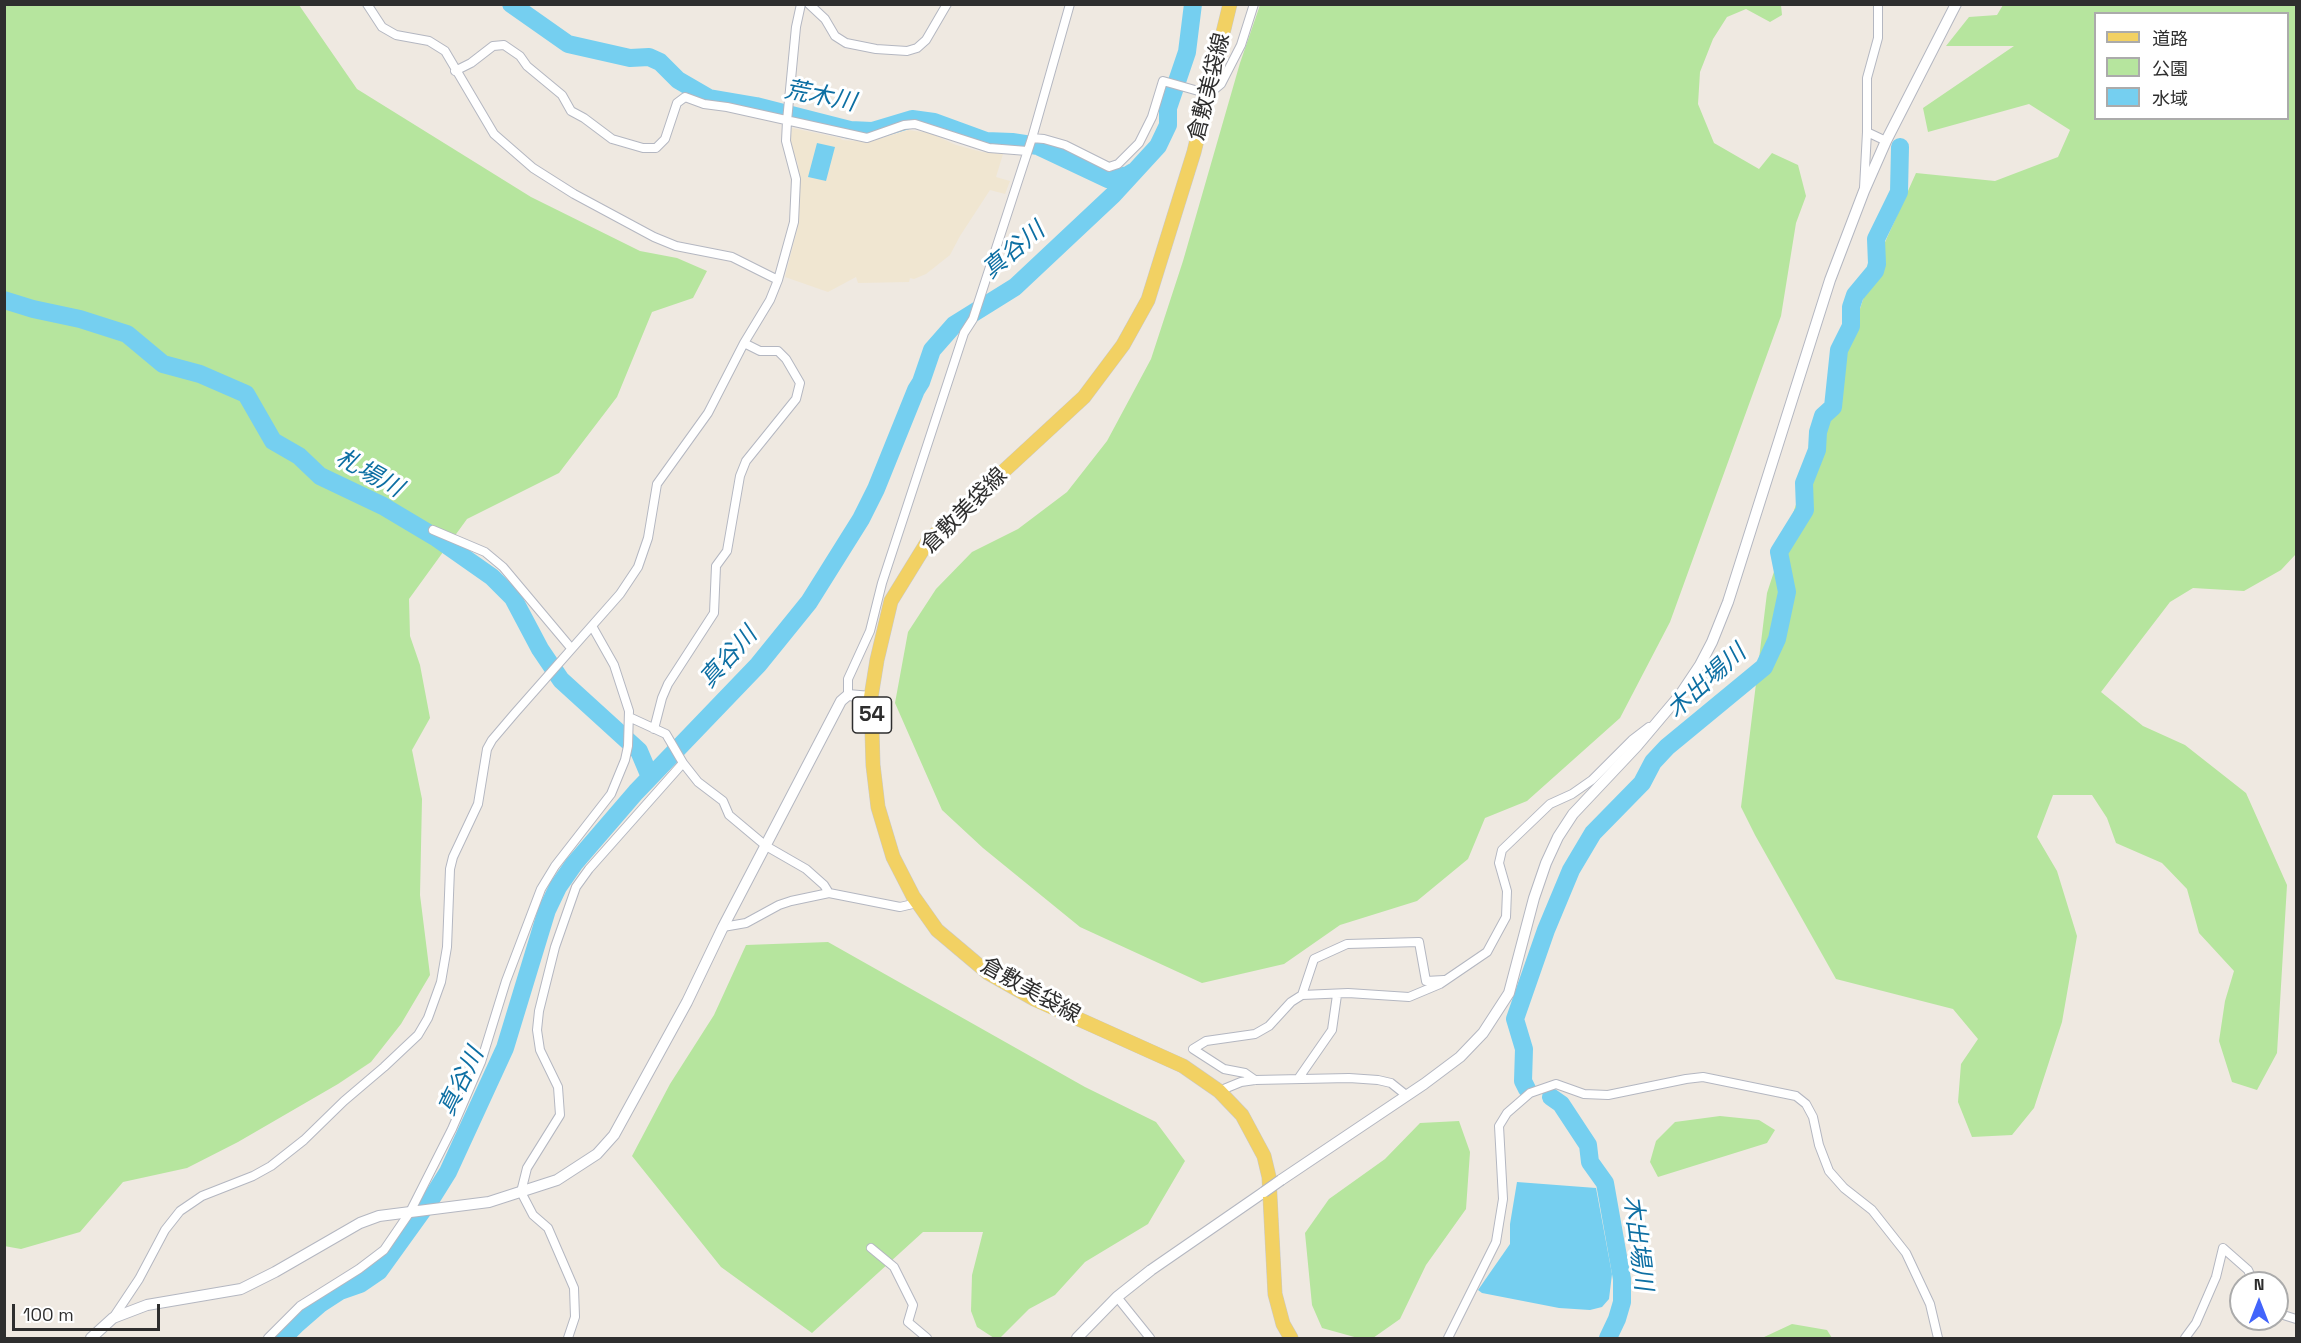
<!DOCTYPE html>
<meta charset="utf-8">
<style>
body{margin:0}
#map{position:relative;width:2301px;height:1343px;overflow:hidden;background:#efe9e1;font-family:"Space Grotesk","Noto Sans JP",sans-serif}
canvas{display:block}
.frame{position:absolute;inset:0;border:6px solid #2e2e2e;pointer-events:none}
.legend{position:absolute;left:2094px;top:12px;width:195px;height:108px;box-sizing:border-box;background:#fff;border:2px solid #ababab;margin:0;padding:8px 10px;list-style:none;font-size:18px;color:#2e2e2e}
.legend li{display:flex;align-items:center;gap:12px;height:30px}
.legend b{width:30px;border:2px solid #ababab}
.north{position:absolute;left:2229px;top:1271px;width:60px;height:60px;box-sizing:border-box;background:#fff;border:2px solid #ababab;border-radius:50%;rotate:0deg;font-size:16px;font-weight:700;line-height:24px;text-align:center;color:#2e2e2e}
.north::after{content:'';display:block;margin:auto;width:21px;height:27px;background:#4264fb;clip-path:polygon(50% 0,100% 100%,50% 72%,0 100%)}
.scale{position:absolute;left:12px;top:1304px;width:148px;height:27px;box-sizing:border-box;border:3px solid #2e2e2e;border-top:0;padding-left:8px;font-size:18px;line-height:21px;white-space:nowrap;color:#2e2e2e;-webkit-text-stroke:4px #fff;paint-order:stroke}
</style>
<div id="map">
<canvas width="2301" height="1343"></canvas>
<div class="frame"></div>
<ul class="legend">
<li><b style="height:8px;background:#f2d163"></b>道路</li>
<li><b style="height:16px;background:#b6e59e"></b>公園</li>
<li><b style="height:16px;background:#75cff0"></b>水域</li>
</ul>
<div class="north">N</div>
<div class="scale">100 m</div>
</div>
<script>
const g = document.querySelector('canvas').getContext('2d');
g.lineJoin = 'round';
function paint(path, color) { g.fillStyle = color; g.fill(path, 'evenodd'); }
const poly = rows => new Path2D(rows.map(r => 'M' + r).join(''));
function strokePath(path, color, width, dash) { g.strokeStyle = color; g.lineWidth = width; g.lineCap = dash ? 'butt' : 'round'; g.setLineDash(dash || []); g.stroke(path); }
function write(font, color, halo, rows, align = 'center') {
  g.font = font + ' "Space Grotesk","Noto Sans JP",sans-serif'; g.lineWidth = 6; g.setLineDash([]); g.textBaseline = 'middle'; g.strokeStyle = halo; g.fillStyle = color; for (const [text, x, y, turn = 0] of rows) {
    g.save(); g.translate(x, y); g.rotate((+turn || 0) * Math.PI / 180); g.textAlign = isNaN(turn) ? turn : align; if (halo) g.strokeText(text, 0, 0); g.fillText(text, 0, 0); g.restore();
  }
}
paint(poly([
 [792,128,840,138,842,140,869,142,908,130,930,133,956,145,982,152,1003,154,996,177,1010,181,1005,194,990,190,960,236,950,255,926,274,914,279,910,278,909,282,858,283,856,277,828,292,785,277,797,230,799,210,798,164,790,144]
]), '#f0e6d1');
paint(poly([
 [4,5,299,5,357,89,531,197,640,251,677,258,707,271,693,298,652,312,617,397,559,473,467,519,409,599,410,636,420,665,430,718,412,750,422,799,420,895,430,975,401,1024,371,1062,338,1084,238,1142,187,1168,123,1182,80,1232,21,1249,4,1246],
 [1260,5,1781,5,1782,15,1770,22,1746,9,1727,17,1713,39,1700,72,1698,104,1714,143,1759,169,1772,153,1798,165,1806,196,1796,223,1781,316,1670,622,1620,718,1527,801,1485,818,1468,859,1417,901,1340,925,1284,964,1202,983,1080,927,983,848,942,810,895,703,908,632,936,589,972,552,1018,529,1067,492,1107,441,1151,359,1183,261,1240,63],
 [2003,5,2296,5,2296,554,2281,570,2244,591,2193,588,2170,602,2101,692,2143,726,2185,745,2246,793,2287,885,2277,1053,2257,1090,2232,1082,2219,1041,2225,1001,2234,971,2199,933,2187,889,2162,863,2116,843,2107,818,2092,795,2053,795,2037,837,2057,871,2077,936,2062,1022,2034,1108,2012,1135,1972,1137,1958,1102,1961,1064,1978,1039,1953,1009,1836,979,1755,835,1741,807,1767,593,1873,269,1916,173,1995,181,2058,157,2070,130,2029,104,1928,132,1923,108,2014,46,1946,46,1969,17,1997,15],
 [2096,14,2288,14,2288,118,2096,118],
 [828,942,1085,1087,1156,1122,1185,1161,1148,1224,1085,1262,1055,1295,1029,1309,1000,1338,994,1338,977,1327,971,1311,972,1275,983,1232,923,1232,812,1333,721,1267,632,1156,670,1084,714,1015,746,945],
 [1720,1116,1759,1120,1775,1130,1767,1143,1658,1177,1650,1162,1656,1141,1675,1122],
 [1459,1121,1470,1152,1466,1209,1426,1265,1400,1319,1373,1338,1358,1338,1322,1328,1312,1305,1305,1233,1329,1199,1385,1159,1420,1123],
 [1792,1324,1827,1330,1832,1338,1762,1338]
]), '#b6e59e');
paint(poly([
 [817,143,835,147,826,181,808,177],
 [1517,1182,1596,1188,1612,1274,1609,1299,1602,1307,1590,1310,1559,1308,1482,1293,1478,1290,1510,1244,1510,1224]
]), '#75cff0');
strokePath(poly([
 [511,4,568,44,630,58,649,57,660,62,678,80,709,98,756,106,850,130,872,131,912,119,934,122,986,141,1012,142,1038,146,1108,179,1128,175,1133,172],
 [4,300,33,309,80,319,127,334,163,364,200,374,246,394,273,441,299,456,320,476,383,506,435,537,492,577,513,598,540,649,561,680,639,751,650,777],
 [1527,1089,1523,1081,1524,1049,1515,1019,1546,930,1571,870,1593,833,1642,783,1653,762,1667,747,1764,667,1777,639,1787,592,1779,552,1805,510,1804,483,1817,450,1818,432,1823,416,1833,407,1839,350,1851,326,1851,307,1855,295,1875,271,1877,264,1876,239,1899,192,1900,147],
 [1551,1097,1561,1104,1588,1145,1590,1162,1605,1183,1622,1279,1622,1302,1617,1319,1608,1338],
 [283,1338,297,1324,320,1304,340,1291,360,1284,379,1271,433,1196,448,1172,505,1048,547,910,558,887,574,864,636,792,758,665,809,602,861,519,876,489,916,390,921,382,932,350,954,325,1015,287,1113,195,1158,146,1168,125,1168,108,1187,52,1193,4]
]), '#75cff0', 18);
const minor = poly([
 [367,4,382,27,396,35,429,41,445,51,494,134,533,168,574,194,654,237,676,246,732,257,778,280],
 [809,4,825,19,835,36,846,43,876,49,907,51,917,48,926,40,947,4],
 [1878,4,1878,38,1867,78,1867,132,1886,141],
 [455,71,471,63,493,46,504,45,520,56,527,66,562,95,571,111,584,118,612,139,643,148,656,148,665,139,677,103,685,97,704,104,727,107,867,138,904,125,915,124,989,148,1027,151],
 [1032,138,1044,139,1065,145,1109,167,1118,164,1139,143,1152,117,1163,81,1209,94,1221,84,1241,45,1254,4],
 [1864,188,1867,132],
 [433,530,485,552,503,567,571,648],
 [848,695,848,679,870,631,882,583,964,333,973,319,1032,138,1070,4],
 [629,717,666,734,683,763,698,782,723,801,729,815,766,846,806,869,824,885,829,893],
 [654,729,662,698,668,684,714,613,716,566,727,551,740,476,746,461,796,399,800,383,786,359,778,351,760,351,744,343],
 [723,927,746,923,779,905,791,901,829,893,900,907,917,903],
 [1302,995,1314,959,1347,944,1419,942,1426,981,1444,980],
 [1298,1079,1332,1030,1337,995],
 [1255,1080,1245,1073,1224,1069,1193,1049,1206,1041,1255,1034,1269,1026,1291,1002,1302,995,1348,993,1409,997,1440,984,1487,952,1506,917,1507,891,1499,863,1502,850,1550,804,1572,794,1592,780,1632,740,1649,727],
 [1219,1091,1241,1082,1255,1080,1349,1078,1378,1080,1391,1083,1406,1095],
 [871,1248,894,1267,913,1305,908,1322,927,1338],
 [1117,1297,1150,1338],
 [2277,1313,2296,1319],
 [113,1318,139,1279,165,1230,180,1211,202,1196,253,1176,271,1166,304,1140,344,1101,384,1067,418,1035,428,1018,441,982,447,947,450,869,453,857,478,804,487,749,492,740,515,713,620,594,638,567,648,538,657,484,708,413,744,343,770,300,778,280,794,222,796,179,786,141,787,121,796,27,801,4],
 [268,1338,300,1306,359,1269,384,1250,410,1212,452,1129,481,1062,506,981,541,889,555,866,611,794,625,760,628,746,629,711,614,665,592,626],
 [568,1338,575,1317,574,1288,548,1228,533,1215,521,1192,527,1168,560,1115,558,1087,540,1050,537,1030,539,1011,555,947,576,887,589,869,683,763],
 [1448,1338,1496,1242,1503,1199,1499,1126,1507,1113,1530,1093,1556,1084,1584,1094,1608,1095,1686,1079,1703,1077,1796,1096,1806,1104,1813,1117,1819,1145,1829,1171,1844,1188,1872,1210,1906,1253,1930,1304,1938,1338],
 [2185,1338,2196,1323,2216,1277,2223,1248,2248,1270,2254,1283]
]);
const tertiary = poly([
 [1281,1180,1424,1084,1460,1057,1483,1033,1509,993,1534,898,1546,863,1558,837,1573,814,1637,746,1680,695,1700,665,1712,642,1728,602,1830,280,1864,191,1886,141,1956,4],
 [91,1338,113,1318,147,1305,241,1289,275,1272,360,1223,379,1216,489,1202,557,1180,597,1154,614,1135,687,1002,723,927,841,701,848,695,871,697],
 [1077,1338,1117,1297,1151,1270,1264,1192]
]);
const primary = poly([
 [1230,4,1194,152,1148,300,1123,345,1084,397,928,541,891,601,877,660,871,697,873,765,878,807,893,857,913,896,937,930,988,973,1034,999,1183,1066,1219,1091,1242,1115,1264,1156,1269,1177,1275,1294,1283,1324,1291,1338]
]);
strokePath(minor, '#b4b7c1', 10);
strokePath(tertiary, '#b4b7c1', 12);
strokePath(primary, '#c9c9c9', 15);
strokePath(minor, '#fff', 8);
strokePath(tertiary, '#fff', 10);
strokePath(primary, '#f2d163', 14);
const tertiaryBridge = poly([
 [1264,1192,1281,1180]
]);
strokePath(tertiaryBridge, '#b4b7c1', 12, []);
strokePath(tertiaryBridge, '#fff', 10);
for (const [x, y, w] of [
 [872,715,39]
]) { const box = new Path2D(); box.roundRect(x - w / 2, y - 18, w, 36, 4.5); g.fillStyle = '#fff'; g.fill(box); strokePath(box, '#2e2e2e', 1.5); }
write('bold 21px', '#2e2e2e', null, [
 ["54",872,715]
]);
write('22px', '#2e2e2e', '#fff', [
 ["倉敷美袋線",1210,87,-76],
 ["倉敷美袋線",965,511,-45],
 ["倉敷美袋線",1030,991,29]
]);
write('italic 24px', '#0d6fa3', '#fff', [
 ["荒木川",820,97,11],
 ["真谷川",1014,251,-40],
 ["札場川",369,474,29],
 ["真谷川",729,658,-48],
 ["木出場川",1707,682,-42],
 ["真谷川",462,1082,-64],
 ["木出場川",1637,1243,83]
]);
</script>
